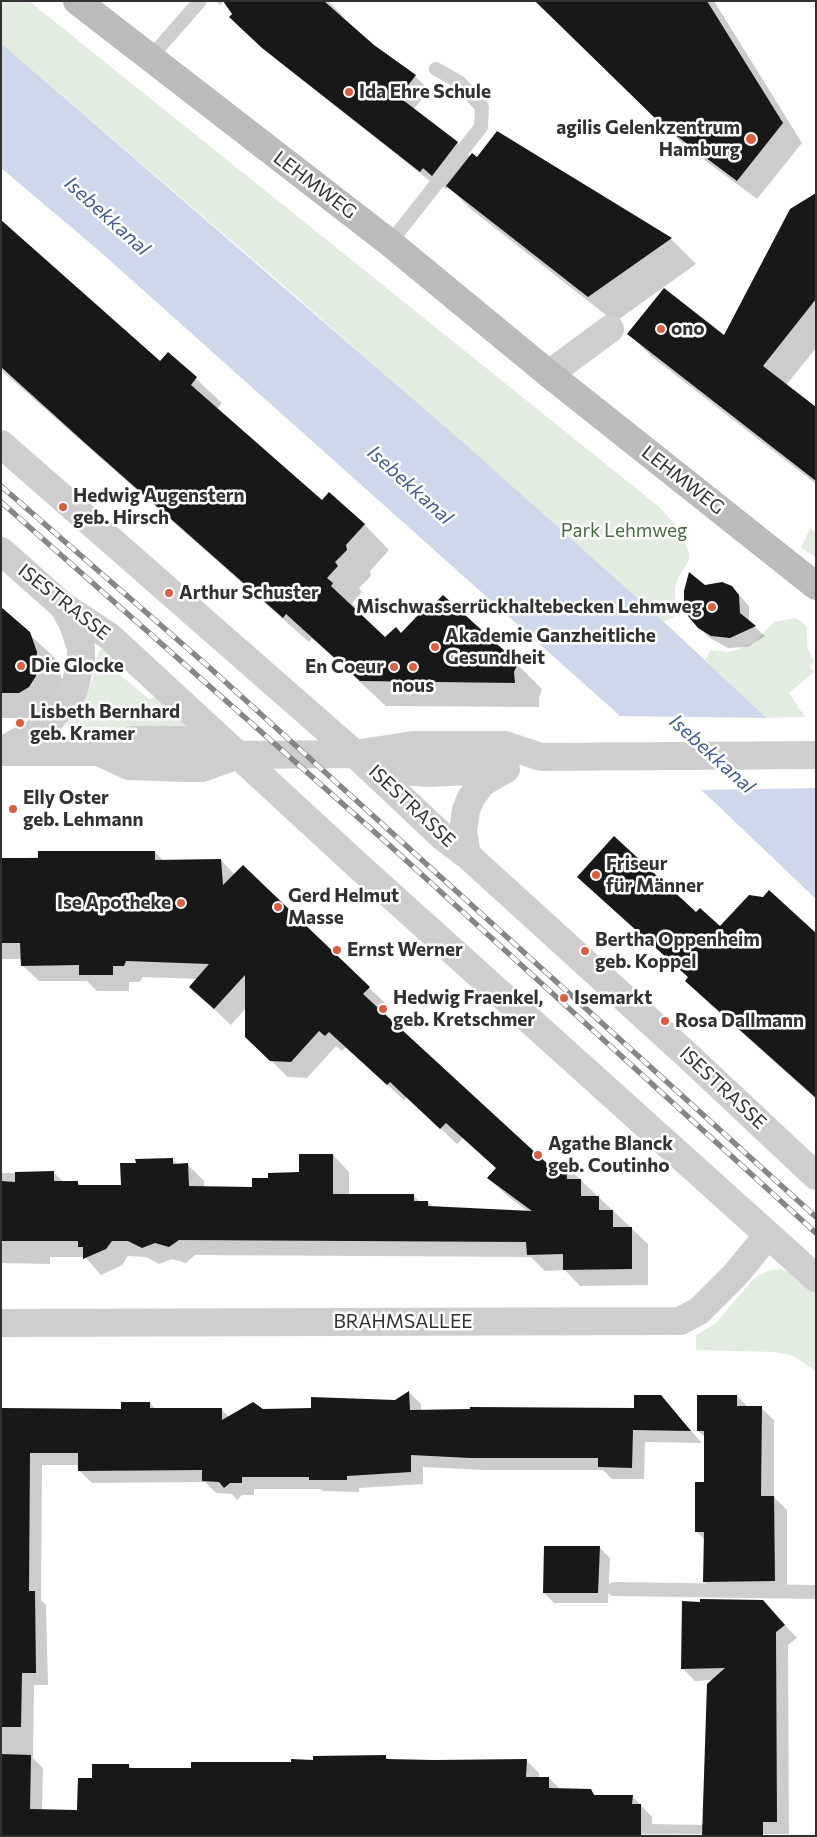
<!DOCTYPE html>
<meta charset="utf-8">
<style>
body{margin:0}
#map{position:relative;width:817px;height:1837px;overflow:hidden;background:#fff;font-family:Commissioner,sans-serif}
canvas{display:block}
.frame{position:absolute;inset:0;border:2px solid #313131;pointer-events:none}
</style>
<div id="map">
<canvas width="817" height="1837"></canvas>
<div class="frame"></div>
</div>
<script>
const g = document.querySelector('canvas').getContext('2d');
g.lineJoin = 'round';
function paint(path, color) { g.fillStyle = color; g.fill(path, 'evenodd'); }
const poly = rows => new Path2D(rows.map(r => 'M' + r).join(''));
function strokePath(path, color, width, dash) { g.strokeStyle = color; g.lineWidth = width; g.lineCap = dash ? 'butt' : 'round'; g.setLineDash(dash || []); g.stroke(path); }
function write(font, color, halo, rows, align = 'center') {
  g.font = font + ' Commissioner,sans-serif'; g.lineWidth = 5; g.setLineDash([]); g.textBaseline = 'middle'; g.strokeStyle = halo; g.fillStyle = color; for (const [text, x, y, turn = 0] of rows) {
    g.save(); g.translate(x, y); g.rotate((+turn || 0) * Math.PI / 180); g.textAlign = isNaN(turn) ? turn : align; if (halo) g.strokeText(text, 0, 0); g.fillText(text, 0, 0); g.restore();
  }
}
paint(poly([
 [1,1,29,1,658,506,678,527,689,552,689,560,678,578,675,588,675,616,664,622,298,298,1,43],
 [810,528,816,533,816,557,801,548],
 [795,618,798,619,807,627,807,646,814,662,810,666,814,672,789,693,805,717,767,718,705,660,711,650,727,652,737,650,755,642,774,622],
 [104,648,116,659,113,669,149,699,160,697,193,730,66,726,91,685,99,651],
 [780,1269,795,1273,816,1291,816,1371,793,1356,775,1352,696,1350,696,1335,716,1323,753,1279,767,1271]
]), '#e3ece0');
paint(poly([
 [1,43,466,445,664,622,816,764,816,899,711,799,610,707,97,249,1,168]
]), '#ced8ea');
paint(poly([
 [616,716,770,718,816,761,816,788,697,790]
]), '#fff');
paint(poly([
 [216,1,224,1,220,5],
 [242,1,328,1,342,15,340,17,373,46,415,76,429,90,413,110,457,143,470,157,477,159,498,133,671,239,696,264,615,322,473,211,448,187,446,189,437,182,435,185,278,61,245,31],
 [534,1,714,1,802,143,757,199,683,144,590,52],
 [816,194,816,348,786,385,816,408,816,484,651,356,629,334,724,337],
 [1,220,161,362,168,353,222,403,217,409,322,501,364,524,389,550,370,571,371,576,359,588,362,592,352,603,358,609,356,612,385,639,401,634,517,664,542,689,539,698,539,707,386,706,312,638,309,642,1,370],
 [705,587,732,587,749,606,749,622,765,636,747,647,728,648,710,638,699,628],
 [1,608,55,658,62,679,62,691,45,718,1,718],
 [155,852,164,861,221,860,235,875,243,867,386,1004,379,1011,550,1168,566,1166,648,1244,648,1285,580,1286,565,1270,545,1271,531,1257,195,1255,186,1263,172,1259,159,1264,146,1257,128,1256,122,1265,101,1275,85,1257,50,1257,50,1264,1,1263,1,1173,54,1173,64,1182,77,1182,81,1186,122,1186,137,1164,173,1160,178,1165,188,1165,204,1181,204,1187,253,1188,269,1179,300,1173,333,1155,349,1172,349,1195,413,1195,420,1202,428,1202,434,1208,530,1213,505,1194,489,1178,497,1169,463,1138,457,1144,407,1097,404,1100,346,1047,342,1051,336,1046,307,1078,288,1077,263,1053,246,1008,231,1025,191,987,198,979,143,977,140,982,129,982,129,991,97,991,87,981,39,981,22,965,22,959,1,959,1,859],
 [579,877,697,914,720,928,816,936,816,1099,712,1006,686,981,689,978],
 [409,1392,421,1404,421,1411,636,1409,660,1396,702,1443,645,1442,644,1479,612,1479,603,1470,483,1470,423,1467,423,1484,359,1488,359,1492,323,1491,320,1489,254,1489,254,1495,242,1495,237,1500,232,1494,216,1493,205,1482,92,1483,80,1471,80,1465,42,1465,41,1600,46,1605,48,1685,34,1685,33,1751,33,1758,43,1768,42,1810,79,1811,93,1780,129,1766,133,1769,193,1769,386,1757,390,1760,526,1760,539,1773,539,1778,549,1778,560,1789,590,1790,596,1796,632,1796,652,1817,652,1824,701,1825,704,1823,713,1680,695,1681,682,1668,775,1614,797,1638,788,1645,789,1834,1,1836,1,1405,2,1409,123,1410,150,1403,156,1410,222,1410,229,1417,263,1410,312,1409,395,1401],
 [737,1396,749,1408,761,1408,774,1420,774,1497,787,1510,787,1593,717,1594,704,1581,705,1540,696,1531,706,1483,706,1438,698,1431],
 [600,1548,610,1558,608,1603,554,1603,544,1593]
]), '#0003');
paint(poly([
 [223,1,324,1,374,45,416,75,399,97,458,142,432,176,423,168,420,172,262,48,229,17,232,14],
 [535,1,707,1,783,123,737,181,662,125],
 [497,131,672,238,588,297,446,186,472,153,477,157],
 [816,193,816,299,763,366,816,407,816,481,627,334,664,288,724,335,790,209],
 [1,220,160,361,168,352,197,377,191,385,322,500,329,492,365,524,346,545,347,550,335,562,338,566,327,578,333,583,331,586,385,637,396,627,401,633,420,613,426,612,443,595,518,663,514,672,515,683,360,681,286,614,283,618,85,443,1,367],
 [689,572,705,585,722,582,732,586,739,595,740,613,756,626,730,638,711,636,698,628,688,616,684,603,684,591],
 [1,607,30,632,37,652,36,676,29,687,19,693,1,693],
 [614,836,696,912,700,908,720,926,749,895,763,897,769,890,816,933,816,1098,685,981,688,977,577,877],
 [38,851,155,851,155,860,221,859,223,885,243,865,370,987,363,994,551,1167,566,1165,567,1179,581,1179,581,1196,599,1196,599,1210,613,1210,613,1227,632,1227,632,1269,563,1270,563,1254,527,1255,526,1242,179,1240,169,1247,155,1243,142,1248,128,1241,112,1241,106,1249,83,1259,83,1247,78,1247,78,1241,1,1241,1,1181,15,1182,15,1172,54,1171,54,1181,78,1181,78,1185,121,1185,120,1163,136,1163,135,1159,173,1158,173,1164,188,1163,189,1186,252,1187,252,1178,268,1178,268,1173,299,1172,299,1154,333,1154,333,1194,414,1194,414,1201,428,1201,428,1206,532,1211,487,1178,496,1168,446,1123,440,1129,390,1082,387,1085,329,1032,325,1036,319,1031,291,1062,270,1061,245,1037,245,975,214,1009,189,987,209,964,126,961,124,966,113,966,113,975,79,975,79,965,21,966,20,943,1,943,1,858,38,858],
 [409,1391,410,1410,470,1409,470,1407,634,1408,634,1395,661,1395,691,1431,633,1430,632,1468,598,1467,598,1458,470,1458,411,1455,411,1472,347,1476,347,1480,309,1480,309,1477,242,1477,242,1483,230,1483,224,1488,219,1482,202,1481,202,1470,78,1471,78,1453,30,1453,29,1591,35,1591,36,1673,22,1673,21,1727,1,1727,1,1408,121,1409,121,1402,150,1402,150,1408,222,1408,222,1420,253,1402,263,1409,311,1408,311,1397,395,1400],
 [697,1395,737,1395,737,1406,762,1406,761,1496,774,1496,775,1581,703,1582,704,1532,695,1532,695,1482,704,1482,704,1431,697,1431],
 [544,1546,600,1546,598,1593,543,1593],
 [700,1599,763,1600,785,1625,776,1632,777,1822,763,1822,763,1836,702,1836,707,1684,725,1668,681,1669,682,1601,700,1602],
 [1,1754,31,1755,30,1809,77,1810,78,1778,92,1778,92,1764,129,1764,129,1768,191,1768,191,1762,291,1762,291,1759,313,1760,313,1756,386,1755,386,1759,434,1760,527,1759,526,1777,549,1777,549,1788,591,1789,594,1795,633,1795,632,1804,641,1804,641,1836,1,1836]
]), '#181818');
strokePath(poly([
 [150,58,200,1],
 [390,243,481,127,482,107,459,82,436,69],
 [614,1589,816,1592]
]), '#cecece', 14);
strokePath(poly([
 [549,374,610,329],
 [1,444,355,754,443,837,467,855,687,1055,816,1176],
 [1,551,63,606,109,636,355,863,816,1278],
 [3,750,36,732,51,719,70,698,75,686,81,661,81,648,73,624,63,606],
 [1,752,99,752,133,740,181,740,238,755,355,754,413,745,505,745,541,757,816,755],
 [99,752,129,766,184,768,202,768,238,755],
 [367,758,399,771,429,773,505,769],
 [467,855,463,832,466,810,471,798,482,783,506,769],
 [1,1323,680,1321,699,1311,735,1275,768,1235]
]), '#cecece', 28);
strokePath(poly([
 [77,1,390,243,549,374,816,586]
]), '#bbb', 28);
const rail = poly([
 [1,486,210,668,816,1217],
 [1,502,387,843,816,1233]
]);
strokePath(rail, '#868686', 5.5);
strokePath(rail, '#fff', 4, [11]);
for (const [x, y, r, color] of [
 [349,92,5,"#d76043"],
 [751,139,6,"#d76043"],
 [661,329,5,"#d76043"],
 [63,507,5,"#d76043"],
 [169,593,5,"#d76043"],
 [712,607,5,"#d76043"],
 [435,647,5,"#d76043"],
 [21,666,5,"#d76043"],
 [394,667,5,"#d76043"],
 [413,667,5,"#d76043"],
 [20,723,5,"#d76043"],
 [13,809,5,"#d76043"],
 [596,875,5,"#d76043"],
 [181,903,5,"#d76043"],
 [278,907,5,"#d76043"],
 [337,950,5,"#d76043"],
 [585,951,5,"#d76043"],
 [564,998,5,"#d76043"],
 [383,1009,5,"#d76043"],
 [665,1021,5,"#d76043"],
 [538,1155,5,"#d76043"]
]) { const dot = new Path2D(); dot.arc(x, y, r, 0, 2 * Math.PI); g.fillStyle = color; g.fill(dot); strokePath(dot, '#fff', 2); }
write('bold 19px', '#313131', '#fff', [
 ["Ida Ehre Schule",359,92],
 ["agilis Gelenkzentrum",740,128,"right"],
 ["Hamburg",740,150,"right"],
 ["ono",671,329],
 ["Hedwig Augenstern",73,496],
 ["geb. Hirsch",73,518],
 ["Arthur Schuster",179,593],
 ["Mischwasserrückhaltebecken Lehmweg",702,607,"right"],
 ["Akademie Ganzheitliche",445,636],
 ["Gesundheit",445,658],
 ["Die Glocke",31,666],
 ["En Coeur",384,667,"right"],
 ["nous",413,686,"center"],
 ["Lisbeth Bernhard",30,712],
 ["geb. Kramer",30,734],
 ["Elly Oster",23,798],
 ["geb. Lehmann",23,820],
 ["Friseur",606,864],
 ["für Männer",606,886],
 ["Gerd Helmut",288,896],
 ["Masse",288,918],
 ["Ise Apotheke",171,903,"right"],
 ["Bertha Oppenheim",595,940],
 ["geb. Koppel",595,962],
 ["Ernst Werner",347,950],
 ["Hedwig Fraenkel,",393,998],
 ["geb. Kretschmer",393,1020],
 ["Isemarkt",574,998],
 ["Rosa Dallmann",675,1021],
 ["Agathe Blanck",548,1144],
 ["geb. Coutinho",548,1166]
], 'left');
write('19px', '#313131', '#fff', [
 ["LEHMWEG",315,185,37],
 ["LEHMWEG",683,480,38],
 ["ISESTRASSE",64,602,38],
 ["ISESTRASSE",412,806,43],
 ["ISESTRASSE",723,1088,43],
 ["BRAHMSALLEE",403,1322]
]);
write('19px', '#496941', '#fff', [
 ["Park Lehmweg",624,531]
]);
write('italic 20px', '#455d8c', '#fff', [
 ["Isebekkanal",107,216,42],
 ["Isebekkanal",410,485,42],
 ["Isebekkanal",712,754,42]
]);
</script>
